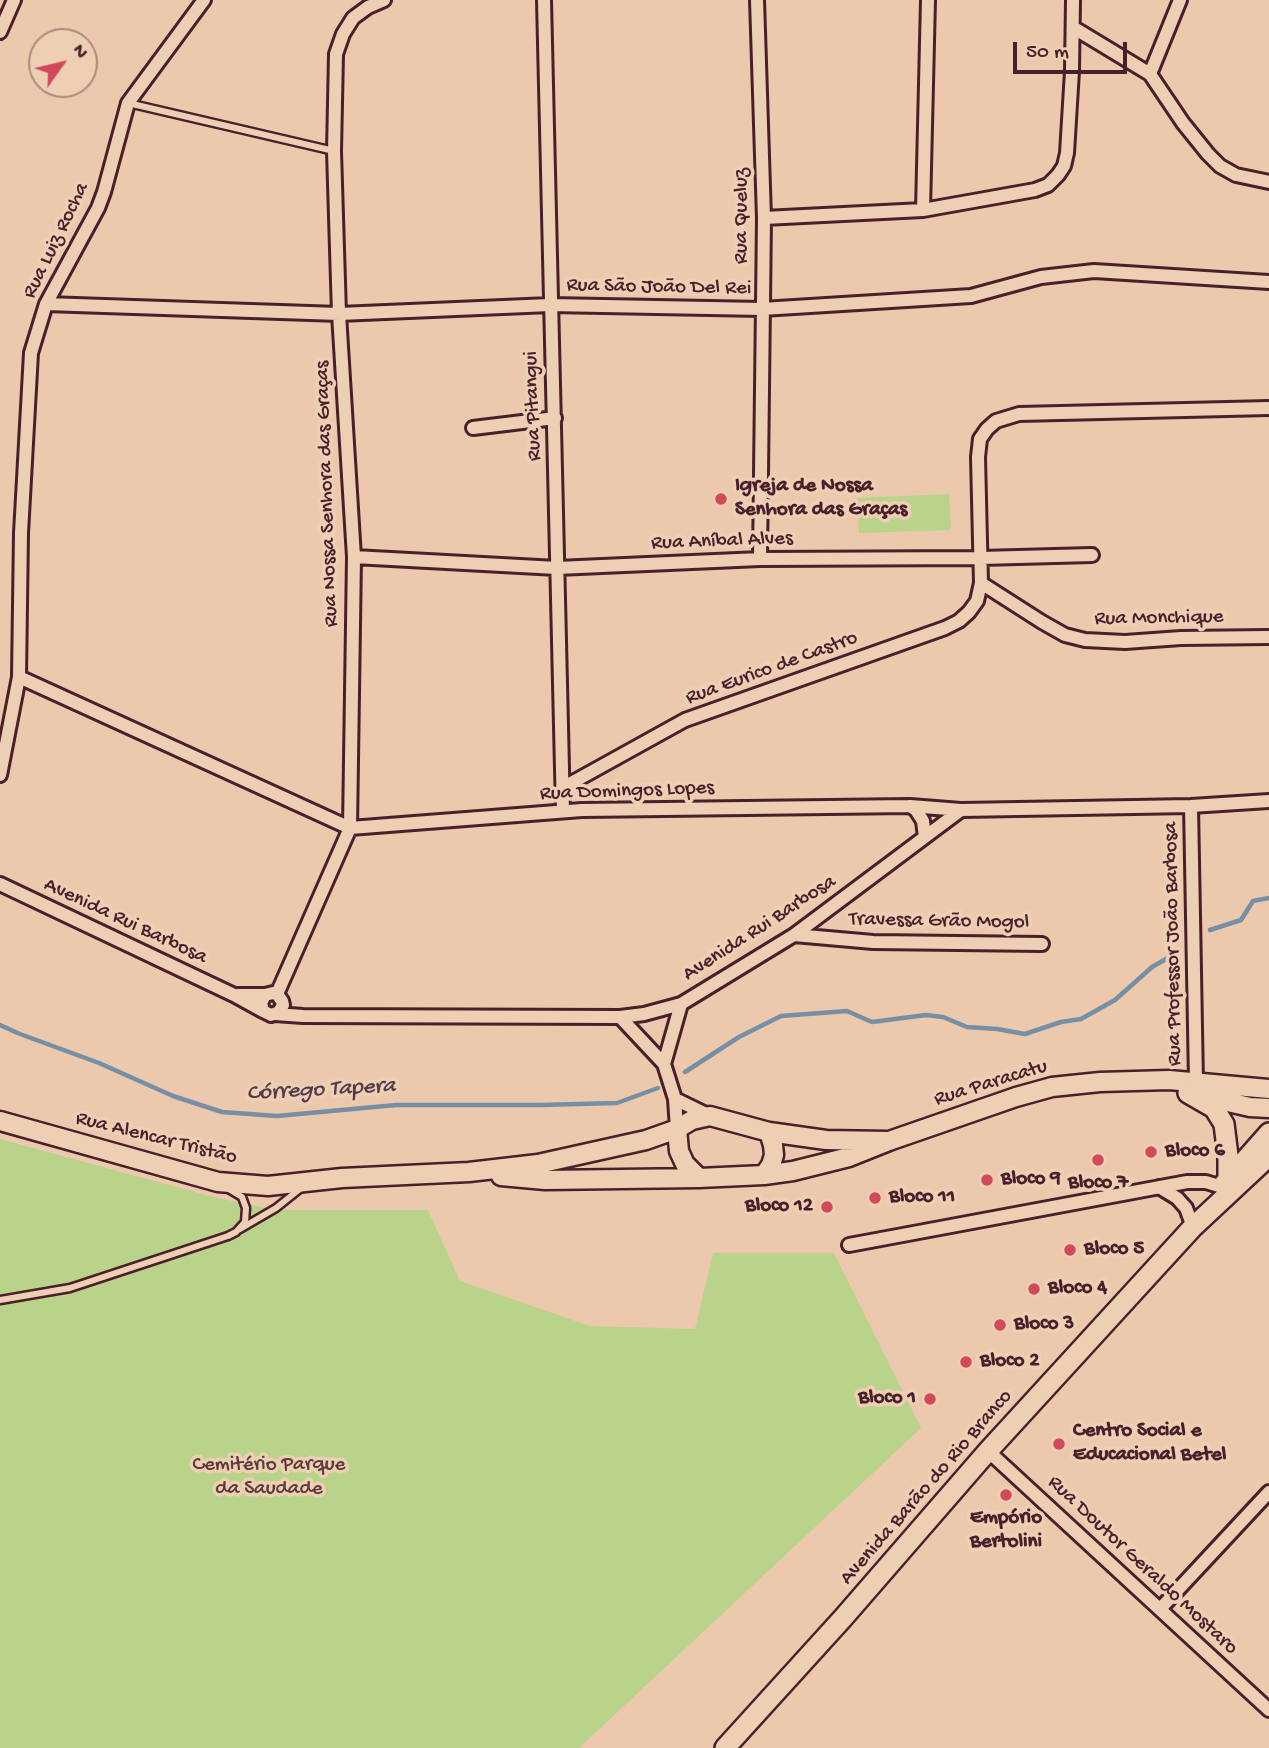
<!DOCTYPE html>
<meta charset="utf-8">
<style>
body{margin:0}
#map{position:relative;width:1269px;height:1748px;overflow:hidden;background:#ecc8ac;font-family:"Gochi Hand",sans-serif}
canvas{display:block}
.north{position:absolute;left:28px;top:28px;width:70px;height:70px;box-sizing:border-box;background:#edcfb4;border:2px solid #ac897d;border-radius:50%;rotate:56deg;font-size:19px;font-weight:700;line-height:28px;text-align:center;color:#4a1f2b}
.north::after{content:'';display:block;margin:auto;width:24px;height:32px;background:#d1495b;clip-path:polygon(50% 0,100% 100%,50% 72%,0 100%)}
.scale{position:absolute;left:1013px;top:42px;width:114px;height:32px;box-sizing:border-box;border:4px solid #4a1f2b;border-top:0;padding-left:9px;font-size:21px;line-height:24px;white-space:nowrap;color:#4a1f2b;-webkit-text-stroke:5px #edcfb4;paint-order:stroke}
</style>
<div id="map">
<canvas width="1269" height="1748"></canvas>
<div class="north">N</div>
<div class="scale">50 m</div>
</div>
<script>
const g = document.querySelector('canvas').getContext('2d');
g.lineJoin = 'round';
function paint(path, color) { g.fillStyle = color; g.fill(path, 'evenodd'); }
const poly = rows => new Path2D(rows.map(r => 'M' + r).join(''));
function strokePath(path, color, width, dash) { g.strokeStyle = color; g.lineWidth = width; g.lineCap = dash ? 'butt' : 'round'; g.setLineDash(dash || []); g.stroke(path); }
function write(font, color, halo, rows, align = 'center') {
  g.font = font + ' "Gochi Hand",sans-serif'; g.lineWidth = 7; g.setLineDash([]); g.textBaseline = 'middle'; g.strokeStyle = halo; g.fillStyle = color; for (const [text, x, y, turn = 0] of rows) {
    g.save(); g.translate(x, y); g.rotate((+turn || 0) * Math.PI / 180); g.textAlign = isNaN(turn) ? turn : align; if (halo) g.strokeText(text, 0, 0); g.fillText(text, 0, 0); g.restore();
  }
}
paint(poly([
 [949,494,951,530,859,533,857,498],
 [0,1139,213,1197,276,1210,428,1210,460,1281,590,1326,695,1329,713,1253,834,1253,921,1428,579,1748,0,1748]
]), '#bad38a');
strokePath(poly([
 [1210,930,1241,920,1253,901,1269,898],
 [0,1025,20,1034,99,1063,173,1096,222,1112,277,1116,396,1105,540,1105,617,1103,658,1088],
 [685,1072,739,1037,781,1016,847,1011,872,1022,926,1015,943,1017,967,1027,997,1029,1025,1034,1061,1022,1081,1019,1115,1000,1152,967,1173,955]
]), '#768fa4', 4.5);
const lane = poly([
 [128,103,334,151],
 [240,1229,276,1208,301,1188],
 [0,1300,70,1288,228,1236,236,1232,245,1222,246,1208,242,1197,227,1188]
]);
const street = poly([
 [544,0,563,811],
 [757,0,764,218,760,559],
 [1074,28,1150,74,1183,123,1208,154,1220,166,1236,175,1269,182],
 [0,32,14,0],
 [1150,74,1180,0],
 [923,210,928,0],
 [764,218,923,210,1035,190,1048,185,1058,175,1064,166,1067,153,1072,71,1073,0],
 [46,304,339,314,550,305,762,309,971,296,1041,277,1094,271,1269,282],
 [473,428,555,418],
 [354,557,557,568,760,559,981,558,1092,555],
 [981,583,1042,622,1065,635,1085,640,1125,642,1181,638,1269,637],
 [19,677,350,828,582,810,910,806,961,810,1191,806,1269,801],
 [0,775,19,677,21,533,31,353,46,304,98,208,104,192,128,103,204,0],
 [564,787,685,720,945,628,959,621,969,612,977,601,981,583,978,457,980,439,987,429,996,421,1019,414,1269,408],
 [910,806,916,810,923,821,925,837],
 [1191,806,1196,1082],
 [0,884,234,995,263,1011],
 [794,935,873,942,1042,944],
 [277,994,350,828,354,557,339,314,334,151,336,54,343,34,353,18,368,7,384,0],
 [238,995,265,995,273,993,277,994,282,1001,283,1005,279,1012,271,1015,263,1011,261,1003,265,995],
 [275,1014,303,1016,620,1017,644,1014,681,1004,794,935,961,810],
 [620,1017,664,1064,675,1099,677,1129],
 [664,1064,681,1004],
 [675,1099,710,1116],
 [1159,1187,1177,1198,1186,1208,1193,1227],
 [849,1245,1187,1182,1206,1182,1222,1187],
 [988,1451,1269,1710],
 [1160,1609,1269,1492]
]);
const secondary = poly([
 [1197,1095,1250,1107,1269,1108],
 [0,1121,218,1182,268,1186,342,1178,469,1172,538,1164,646,1140,677,1129,692,1120,710,1116,769,1132,826,1140,889,1141],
 [677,1129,679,1151,685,1164,699,1178],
 [764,1175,771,1165,774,1155,773,1145,769,1132],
 [501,1176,545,1180,699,1178,764,1175,793,1171,849,1157,889,1141,1016,1097,1052,1087,1100,1082,1169,1080,1269,1089]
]);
const primary = poly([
 [1188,1093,1214,1108,1224,1124,1228,1156,1228,1178],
 [1224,1184,1269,1133],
 [725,1748,843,1618,988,1451,1193,1227,1269,1156]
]);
strokePath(lane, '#4a1f2b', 11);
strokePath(street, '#4a1f2b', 18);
strokePath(secondary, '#4a1f2b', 23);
strokePath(primary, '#4a1f2b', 24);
strokePath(lane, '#edcfb4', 6);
strokePath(street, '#edcfb4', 12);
strokePath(secondary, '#edcfb4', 18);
strokePath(primary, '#edcfb4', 19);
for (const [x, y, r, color] of [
 [721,499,7,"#d1495b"],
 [1151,1152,7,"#d1495b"],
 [1098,1160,7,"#d1495b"],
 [987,1180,7,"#d1495b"],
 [875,1198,7,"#d1495b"],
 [827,1207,7,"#d1495b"],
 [1070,1250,7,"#d1495b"],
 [1034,1289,7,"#d1495b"],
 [1000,1325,7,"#d1495b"],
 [966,1362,7,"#d1495b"],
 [930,1399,7,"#d1495b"],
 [1059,1444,7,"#d1495b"],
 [1006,1495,7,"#d1495b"]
]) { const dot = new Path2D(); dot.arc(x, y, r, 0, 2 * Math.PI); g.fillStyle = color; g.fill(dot); strokePath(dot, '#edcfb4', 2.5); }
write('21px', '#4a1f2b', '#edcfb4', [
 ["Rua Queluz",743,216,-90],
 ["Rua Luiz Rocha",57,241,-64],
 ["Rua São João Del Rei",659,288,1],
 ["Rua Pitangui",534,406,-92],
 ["Rua Nossa Senhora das Graças",328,494,-92],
 ["Rua Aníbal Alves",722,542,-2],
 ["Rua Monchique",1159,619,-1],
 ["Rua Eurico de Castro",772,669,-20],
 ["Rua Domingos Lopes",627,792,-2],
 ["Avenida Rui Barbosa",125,922,25],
 ["Travessa Grão Mogol",939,922,1],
 ["Avenida Rui Barbosa",760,929,-33],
 ["Rua Professor João Barbosa",1174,944,-91],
 ["Rua Paracatu",991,1084,-17],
 ["Rua Alencar Tristão",156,1139,14],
 ["Avenida Barão do Rio Branco",927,1488,-49],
 ["Rua Doutor Geraldo Mostaro",1142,1566,43]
]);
write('bold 21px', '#4a1f2b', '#edcfb4', [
 ["Igreja de Nossa",735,487],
 ["Senhora das Graças",735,511],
 ["Bloco 6",1165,1152],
 ["Bloco 9",1001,1180],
 ["Bloco 7",1098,1184,"center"],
 ["Bloco 11",889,1198],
 ["Bloco 12",813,1207,"right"],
 ["Bloco 5",1084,1250],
 ["Bloco 4",1048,1289],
 ["Bloco 3",1014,1325],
 ["Bloco 2",980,1362],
 ["Bloco 1",916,1399,"right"],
 ["Centro Social e",1073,1432],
 ["Educacional Betel",1073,1456],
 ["Empório",1006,1519,"center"],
 ["Bertolini",1006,1543,"center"]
], 'left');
write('21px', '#5b3a39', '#edcfb4', [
 ["Cemitério Parque",269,1466],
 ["da Saudade",269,1490]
]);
write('italic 23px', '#553b49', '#edcfb4', [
 ["Córrego Tapera",321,1091,-3]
]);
</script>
